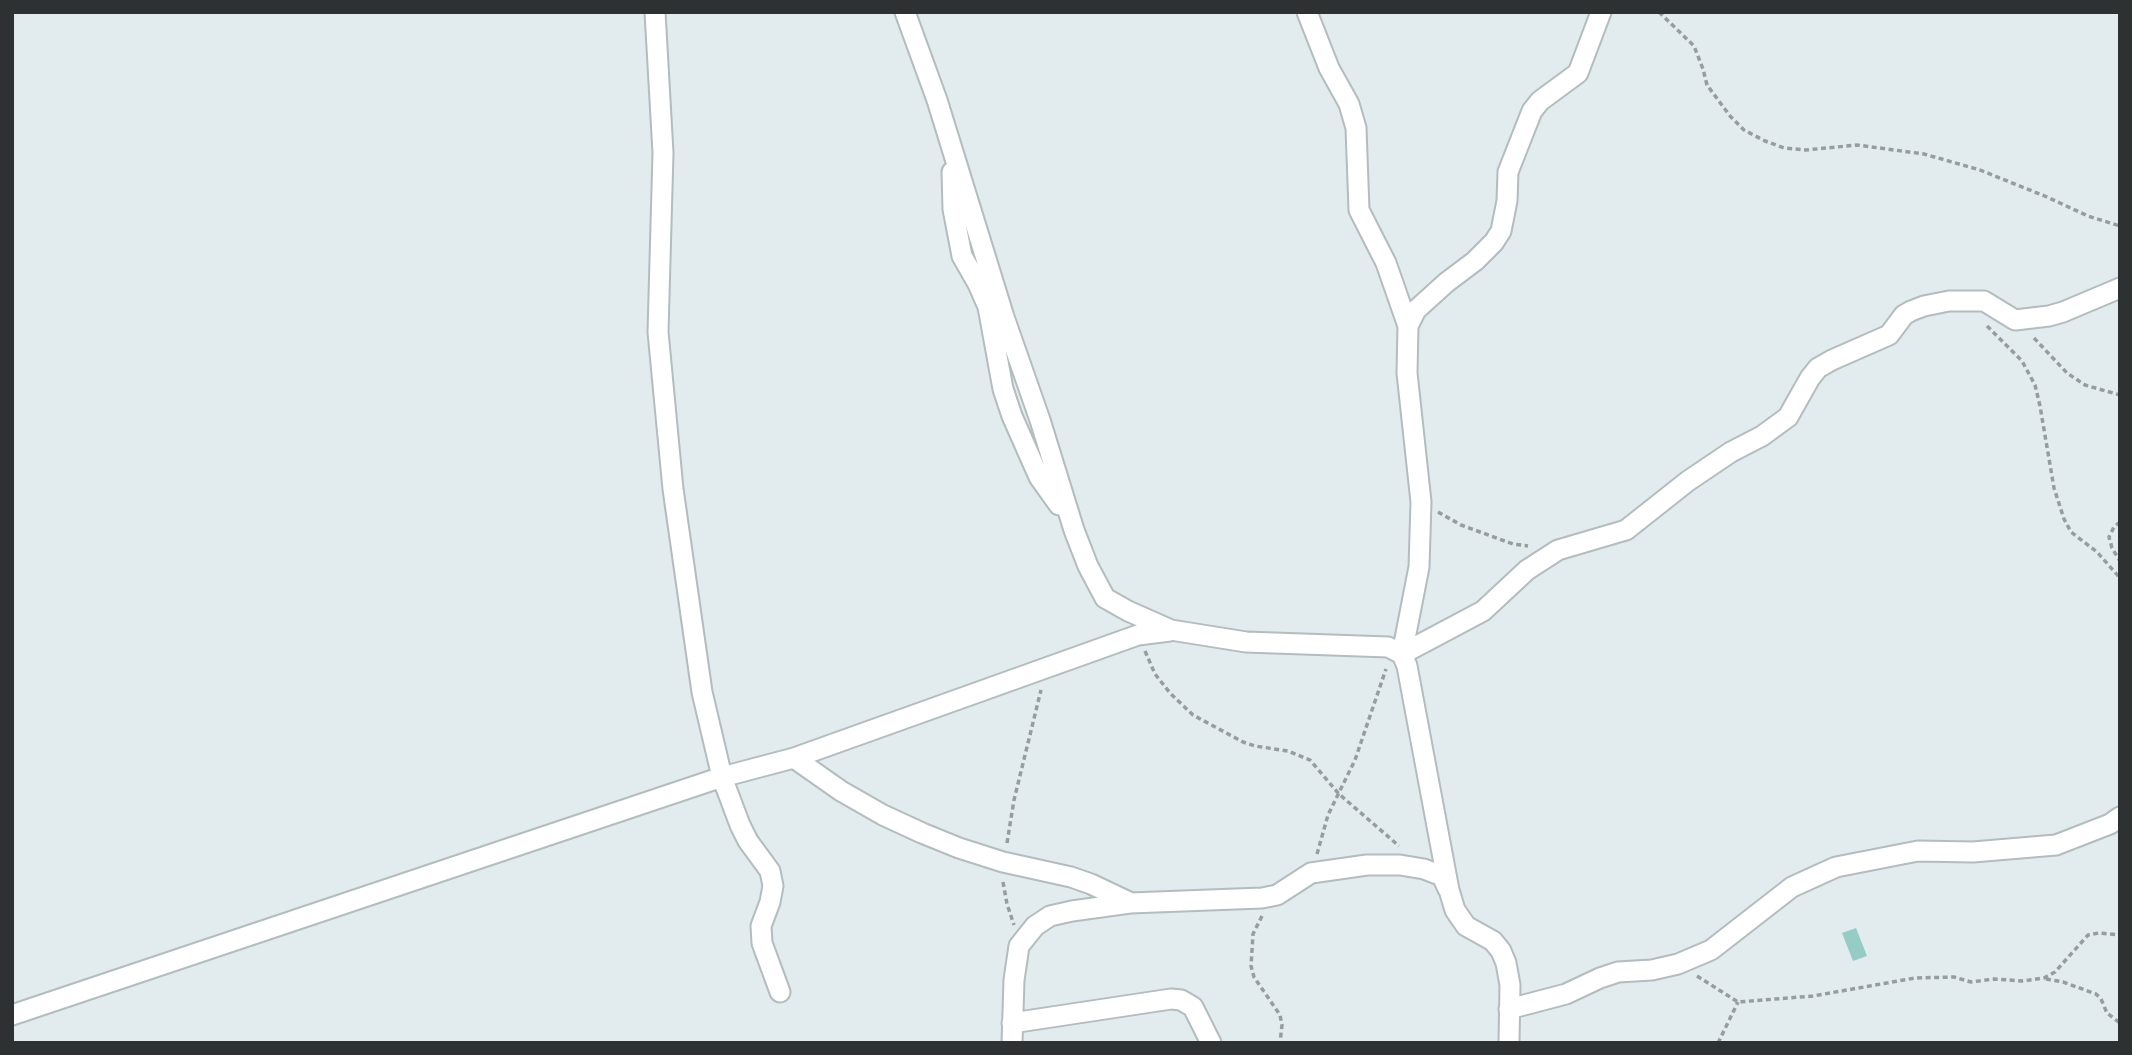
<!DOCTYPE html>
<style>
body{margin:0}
#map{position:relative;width:2132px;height:1055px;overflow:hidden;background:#e2ebee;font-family:"Public Sans",sans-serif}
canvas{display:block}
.frame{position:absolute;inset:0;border:14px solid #2d3132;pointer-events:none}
</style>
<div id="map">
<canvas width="2132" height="1055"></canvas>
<div class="frame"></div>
</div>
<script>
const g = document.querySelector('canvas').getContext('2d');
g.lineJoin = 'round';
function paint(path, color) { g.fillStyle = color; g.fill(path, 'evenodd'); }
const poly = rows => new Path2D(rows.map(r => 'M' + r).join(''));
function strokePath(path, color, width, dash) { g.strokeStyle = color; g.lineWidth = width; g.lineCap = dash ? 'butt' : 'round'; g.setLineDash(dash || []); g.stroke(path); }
paint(poly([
 [1856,928,1867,956,1853,961,1842,933]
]), '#95cdc6');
const minor = poly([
 [655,12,663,153,658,332,673,489,702,692,722,777,740,825,748,841,770,871,773,886,770,902,761,926,762,943,780,992],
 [905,12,937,100,1004,317,1040,420,1074,530,1088,566,1105,598,1128,611,1171,630,1246,642,1388,647,1402,654,1407,666,1449,890,1455,910,1466,926,1493,941,1501,951,1506,963,1510,985,1509,1043],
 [1307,12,1329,68,1349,104,1356,128,1359,210,1386,263,1408,326,1407,373,1421,502,1419,567,1402,654],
 [952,172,953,209,962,256,978,284,988,307,1003,389,1012,416,1039,477,1059,505],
 [1408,326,1416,310,1447,282,1475,261,1494,242,1501,231,1507,201,1508,172,1532,111,1540,101,1578,73,1601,12],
 [1402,654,1483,611,1527,570,1558,550,1626,530,1688,481,1731,452,1762,436,1788,417,1810,378,1818,368,1832,360,1889,335,1904,315,1911,311,1924,306,1949,301,1984,301,2015,320,2049,316,2063,312,2120,288],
 [794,758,841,791,883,815,922,833,959,848,1003,862,1071,877,1091,884,1129,902],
 [1509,1009,1566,994,1600,978,1618,972,1652,970,1678,964,1711,950,1792,887,1836,867,1918,851,1973,852,2056,845,2110,824,2120,817],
 [12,1015,722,777,794,758,1138,635,1170,631],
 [1012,1023,1171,999,1181,1000,1193,1007,1211,1043],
 [1012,1043,1014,980,1019,946,1035,926,1050,916,1072,911,1130,903,1262,898,1277,895,1311,873,1367,865,1400,865,1424,869,1442,876,1448,889]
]);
strokePath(minor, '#b3bcbe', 23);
strokePath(poly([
 [1659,12,1694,46,1703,69,1707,85,1730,116,1744,130,1765,141,1784,148,1806,150,1857,145,1924,154,1980,170,2047,197,2088,216,2120,226],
 [1987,326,2022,361,2035,385,2040,406,2054,488,2064,519,2071,532,2097,552,2120,578],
 [2034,338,2067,373,2085,385,2120,395],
 [1438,512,1461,525,1513,544,1528,546],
 [2120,522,2114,527,2109,537,2112,548,2120,561],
 [1145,651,1155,674,1170,693,1193,715,1243,742,1255,746,1288,751,1310,760,1339,794,1399,846],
 [1007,843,1014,800,1041,690],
 [1317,854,1328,815,1355,760,1386,669],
 [1003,882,1007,904,1014,925],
 [1262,916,1253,934,1251,966,1254,977,1280,1015,1282,1025,1280,1043],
 [1697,976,1738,1002,1813,996,1915,978,1954,977,1971,982,1994,979,2022,981,2044,978,2055,972,2088,935,2099,933,2120,935],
 [2046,979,2063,982,2096,994,2101,999,2107,1013,2120,1023],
 [1718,1043,1738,1002]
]), '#969d9f', 3.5, [5, 3.5]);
strokePath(minor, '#fff', 19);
</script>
